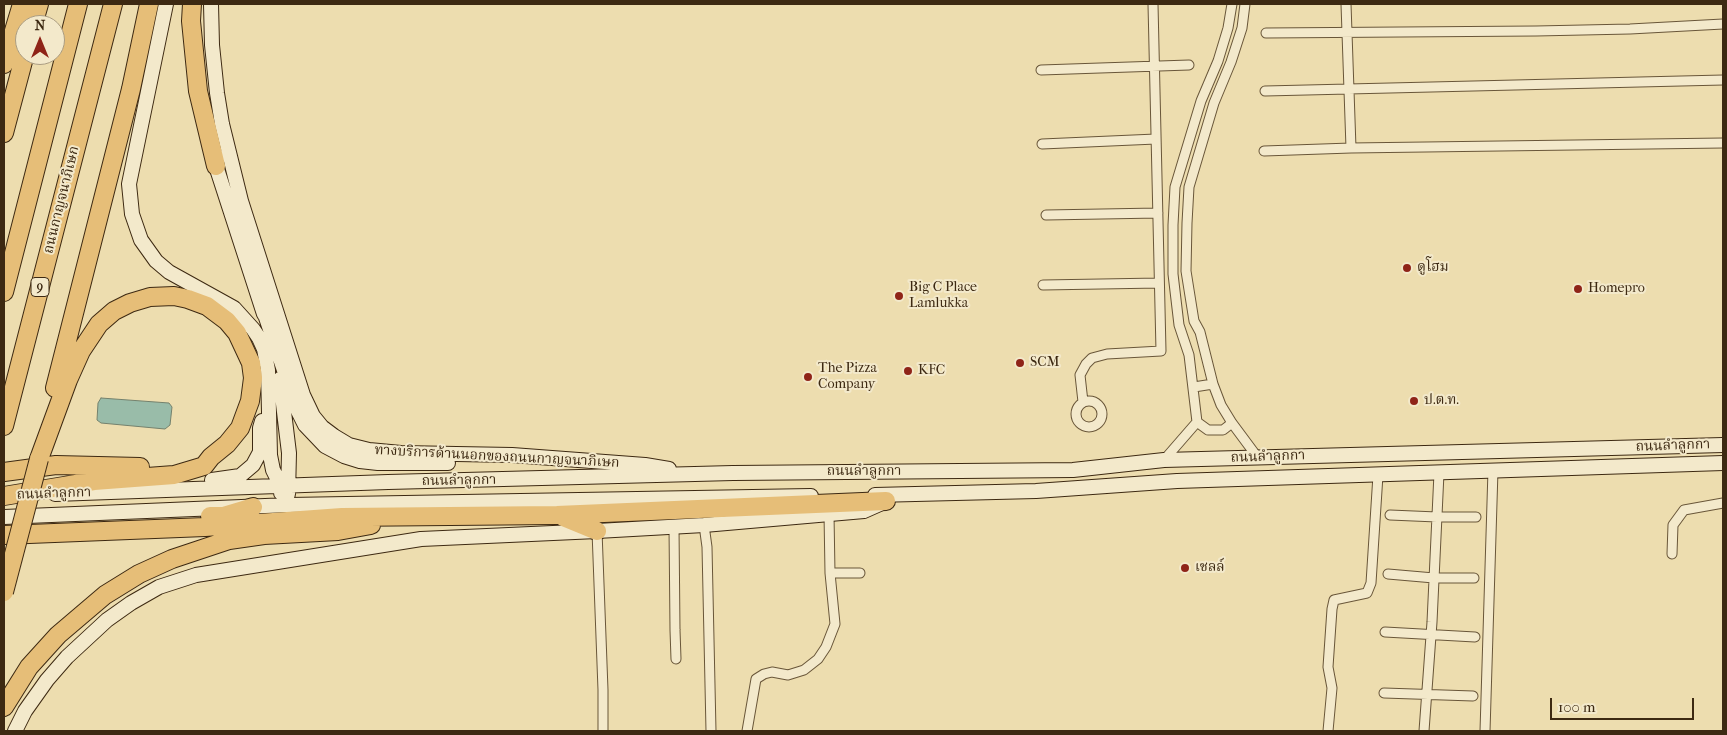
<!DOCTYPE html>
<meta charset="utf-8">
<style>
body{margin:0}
#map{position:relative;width:1727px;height:735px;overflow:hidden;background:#edddaf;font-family:"IM FELL French Canon",serif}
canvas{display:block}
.frame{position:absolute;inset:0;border:5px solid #3d2912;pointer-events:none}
.north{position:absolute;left:15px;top:15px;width:50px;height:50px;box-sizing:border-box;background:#f3e9cb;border:1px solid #aa9c81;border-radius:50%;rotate:0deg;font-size:14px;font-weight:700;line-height:20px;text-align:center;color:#3d2912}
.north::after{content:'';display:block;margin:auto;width:18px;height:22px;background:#8f2418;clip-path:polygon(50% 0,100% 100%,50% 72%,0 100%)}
.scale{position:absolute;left:1550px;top:698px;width:144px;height:22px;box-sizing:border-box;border:2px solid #3d2912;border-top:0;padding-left:6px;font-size:15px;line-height:18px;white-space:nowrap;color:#3d2912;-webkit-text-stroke:4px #f3e9cb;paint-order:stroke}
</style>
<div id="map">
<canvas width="1727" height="735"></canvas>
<div class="frame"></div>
<div class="north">N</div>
<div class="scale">100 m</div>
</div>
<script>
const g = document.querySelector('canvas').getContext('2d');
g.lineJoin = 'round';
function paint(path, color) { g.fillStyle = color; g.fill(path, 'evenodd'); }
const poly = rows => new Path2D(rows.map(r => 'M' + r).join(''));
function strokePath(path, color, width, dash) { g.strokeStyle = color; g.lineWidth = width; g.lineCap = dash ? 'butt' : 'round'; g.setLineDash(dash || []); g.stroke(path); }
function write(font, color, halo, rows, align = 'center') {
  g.font = font + ' "IM FELL French Canon","Noto Serif Thai",serif'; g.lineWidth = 4; g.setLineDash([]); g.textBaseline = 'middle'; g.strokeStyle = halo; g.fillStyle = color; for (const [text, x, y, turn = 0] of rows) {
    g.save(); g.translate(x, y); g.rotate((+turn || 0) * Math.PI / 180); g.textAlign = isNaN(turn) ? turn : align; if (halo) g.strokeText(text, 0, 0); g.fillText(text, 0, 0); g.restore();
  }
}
const water = poly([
 [101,398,169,403,172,407,170,425,165,429,101,423,97,420,98,403,101,398]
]);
paint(water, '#99bca9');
strokePath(water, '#74816d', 1);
const street = poly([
 [1245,4,1242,28,1231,62,1214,103,1189,187,1187,223,1186,271,1194,321,1200,332,1213,384,1221,405,1232,423,1258,458],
 [1346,4,1351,148],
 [1266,33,1536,31,1630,29,1723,24],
 [1041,70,1189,65],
 [1265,91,1723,80],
 [1042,144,1156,139],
 [1264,151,1351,148,1723,143],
 [1046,215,1158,213],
 [1043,285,1159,283],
 [1194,387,1213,384],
 '1076 414a13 13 0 1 1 26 0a13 13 0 1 1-26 0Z',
 [1083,402,1080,375,1086,364,1092,358,1107,354,1161,351,1153,4],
 [1197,422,1208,430,1223,430,1232,423],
 [1164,460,1197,422,1189,355,1179,325,1173,274,1173,225,1175,187,1201,101,1218,61,1228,28,1232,4],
 [1390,515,1437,517,1476,517],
 [704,525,707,547,711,731],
 [674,527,675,630,676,659],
 [597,531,603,690,603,731],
 [1672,554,1673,525,1684,510,1723,503],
 [830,573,860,573],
 [1388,574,1434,578,1474,578],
 [1385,632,1475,637],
 [1384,693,1473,696],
 [747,731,756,679,764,674,772,672,788,675,804,670,818,659,826,647,835,624,830,573,829,514],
 [1328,731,1332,688,1328,667,1332,609,1334,600,1367,593,1371,583,1378,475],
 [1424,731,1432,622,1439,473],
 [1485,731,1493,470]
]);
const secondary = poly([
 [166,4,129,184,132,214,141,240,156,261,169,272,234,308,253,329,259,338,264,349,268,370,270,455,273,470,281,486,281,493],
 [211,4,212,45,217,93,222,124,241,201,303,395,313,416,322,427,334,436,349,445,369,450,401,453,512,455,645,465,669,469],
 [217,156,216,166,264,314],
 [262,306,298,411,305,425,325,446,344,456,360,461,378,463,448,463],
 [280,379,289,453,288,494],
 [212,480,240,476,253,465,260,452,260,428,262,421],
 [55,494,388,482,733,473,1073,470,1164,460,1723,445],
 [875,495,1036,491,1177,481,1723,463],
 [4,517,289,505,811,496],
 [15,731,25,711,47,680,67,657,107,620,131,603,159,587,196,575,421,539,597,531,704,525,864,511,882,503]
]);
const highway = poly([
 [192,4,191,21,198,91,216,166],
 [33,25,39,4],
 [4,64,22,4],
 [4,133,25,54],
 [4,292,78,4],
 [55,388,131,89,149,4],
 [4,426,113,4],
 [4,472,56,465,140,467],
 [4,496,94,481,174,475,204,466,211,457,227,444,240,428,250,401,253,378,251,363,237,333,227,321,207,306,188,299,174,296,150,297,130,303,114,311,99,324,81,351,68,380,39,459],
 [210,516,223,516,253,507],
 [563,517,597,531],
 [4,535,205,527,342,517,557,515,886,501],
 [4,707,29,667,58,635,105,595,139,574,172,559,229,540,264,535,338,531,371,525]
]);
strokePath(street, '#695639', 11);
strokePath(secondary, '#3d2912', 16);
strokePath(highway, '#3d2912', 20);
strokePath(street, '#f3e9cb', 9);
strokePath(secondary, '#f3e9cb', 14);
strokePath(highway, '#e6be78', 18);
const highwayBridge = poly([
 [4,592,39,459]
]);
strokePath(highwayBridge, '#3d2912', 20, []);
strokePath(highwayBridge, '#e6be78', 18);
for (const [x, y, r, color] of [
 [1407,268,5,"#8f2418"],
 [1578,289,5,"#8f2418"],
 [899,296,5,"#8f2418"],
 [1020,363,5,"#8f2418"],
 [908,371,5,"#8f2418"],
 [808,377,5,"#8f2418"],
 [1414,401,5,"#8f2418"],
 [1185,568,5,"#8f2418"]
]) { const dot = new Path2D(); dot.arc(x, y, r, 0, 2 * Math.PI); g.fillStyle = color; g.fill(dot); strokePath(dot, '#f3e9cb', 2); }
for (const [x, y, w] of [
 [40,287,18]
]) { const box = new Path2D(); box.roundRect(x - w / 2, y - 9.5, w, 19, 4); g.fillStyle = '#f3e9cb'; g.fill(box); strokePath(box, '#3d2912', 1); }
write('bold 12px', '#3d2912', null, [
 ["9",40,287]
]);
write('14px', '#3d2912', '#f3e9cb', [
 ["ถนนกาญจนาภิเษก",62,200,-76],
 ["ถนนลำลูกกา",1673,446,-2],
 ["ทางบริการด้านนอกของถนนกาญจนาภิเษก",497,457,3],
 ["ถนนลำลูกกา",1268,457,-2],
 ["ถนนลำลูกกา",864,472],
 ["ถนนลำลูกกา",459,481,-1],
 ["ถนนลำลูกกา",54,494,-2]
]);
write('14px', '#3d2912', '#f3e9cb', [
 ["ดูโฮม",1417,268],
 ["Big C Place",909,288],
 ["Lamlukka",909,304],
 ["Homepro",1588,289],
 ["SCM",1030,363],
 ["The Pizza",818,369],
 ["Company",818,385],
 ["KFC",918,371],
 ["ป.ต.ท.",1424,401],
 ["เชลล์",1195,568]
], 'left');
</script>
